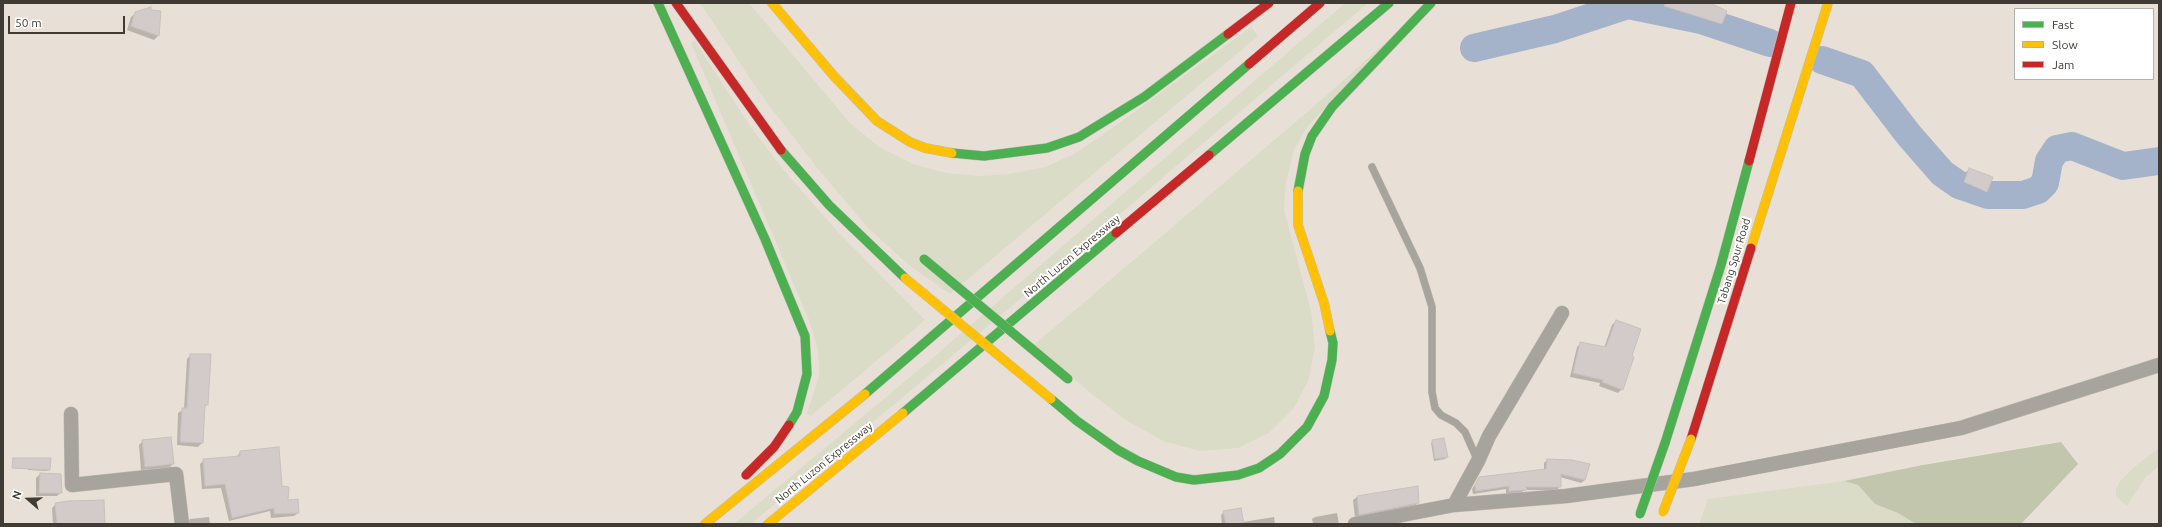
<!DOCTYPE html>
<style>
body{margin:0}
#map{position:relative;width:2162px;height:527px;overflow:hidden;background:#e8e0d7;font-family:Ubuntu,sans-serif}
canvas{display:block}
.frame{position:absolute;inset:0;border:4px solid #403b34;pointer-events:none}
.legend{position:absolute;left:2014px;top:8px;width:140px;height:72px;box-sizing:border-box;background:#fff;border:1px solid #b3b1ae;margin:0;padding:5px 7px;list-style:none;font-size:12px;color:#403b34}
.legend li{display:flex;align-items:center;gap:8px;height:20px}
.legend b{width:20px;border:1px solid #b3b1ae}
.north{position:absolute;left:8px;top:479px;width:40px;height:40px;-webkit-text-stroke:3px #fff;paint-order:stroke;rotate:290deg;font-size:11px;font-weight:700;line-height:16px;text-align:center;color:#403b34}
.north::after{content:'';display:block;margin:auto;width:14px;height:18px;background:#403b34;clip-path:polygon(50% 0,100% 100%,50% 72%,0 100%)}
.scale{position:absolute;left:8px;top:16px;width:117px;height:18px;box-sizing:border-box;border:2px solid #403b34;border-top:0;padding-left:5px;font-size:12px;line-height:14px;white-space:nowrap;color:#403b34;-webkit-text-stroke:3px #fff;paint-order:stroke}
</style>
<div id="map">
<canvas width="2162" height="527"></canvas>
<div class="frame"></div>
<ul class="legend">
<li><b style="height:5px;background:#4caf50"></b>Fast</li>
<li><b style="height:5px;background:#ffc107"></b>Slow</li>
<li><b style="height:5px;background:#c62828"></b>Jam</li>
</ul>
<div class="north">N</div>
<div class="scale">50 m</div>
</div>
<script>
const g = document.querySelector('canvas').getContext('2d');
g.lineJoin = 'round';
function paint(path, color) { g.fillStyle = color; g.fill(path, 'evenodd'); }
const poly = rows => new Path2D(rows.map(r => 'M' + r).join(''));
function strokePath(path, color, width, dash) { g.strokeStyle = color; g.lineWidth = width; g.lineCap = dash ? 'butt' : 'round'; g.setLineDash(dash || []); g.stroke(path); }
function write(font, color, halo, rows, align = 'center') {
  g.font = font + ' Ubuntu,sans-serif'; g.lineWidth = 4; g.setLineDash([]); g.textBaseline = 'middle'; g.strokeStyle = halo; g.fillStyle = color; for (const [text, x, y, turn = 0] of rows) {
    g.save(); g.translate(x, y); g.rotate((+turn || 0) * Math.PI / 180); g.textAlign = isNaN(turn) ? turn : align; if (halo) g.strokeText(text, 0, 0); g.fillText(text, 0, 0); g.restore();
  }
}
paint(poly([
 [700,3,749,3,849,122,879,147,913,164,946,173,979,176,1009,174,1045,167,1072,155,1097,139,1251,27,1258,36,950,294,909,265,868,228,818,169,761,95],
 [1345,3,1368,3,1013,305,751,524,734,524,922,367],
 [1398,31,1307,127,1294,150,1286,182,1284,210,1311,311,1315,347,1309,379,1294,408,1269,433,1238,448,1200,451,1163,441,1127,421,1093,395,1034,345,1327,95],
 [695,41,748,123,781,167,837,231,925,320,811,416,807,413,819,376,818,349,809,320,691,43],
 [2159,448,2159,466,2146,477,2127,506,2116,496,2116,489,2120,481,2134,467],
 [1844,481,1858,485,1875,504,1898,513,1916,524,1699,524,1708,499]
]), '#dadcc7');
paint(poly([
 [2061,442,2078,464,2021,524,1916,524,1898,513,1875,504,1858,485,1844,481,1923,465]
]), '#c2c6ac');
paint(poly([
 [1661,3,1708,3,1721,23,1717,27,1687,18,1660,13],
 [150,11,160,12,158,36,154,40,127,30,131,17,136,13],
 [1969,169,1986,191,1982,195,1960,186,1965,173],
 [1616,321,1630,357,1622,389,1618,393,1599,386,1600,383,1570,377,1577,347,1581,343,1604,348,1612,325],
 [191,355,207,404,204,408,202,443,198,447,177,445,178,413,184,409,187,359],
 [143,441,173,464,169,468,141,470,139,445],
 [1433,441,1447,457,1445,459,1434,461,1431,443],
 [240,452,298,513,294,516,271,518,270,511,229,521,221,488,202,489,200,464,204,460,237,457],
 [1547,460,1585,480,1581,483,1560,477,1560,486,1557,490,1525,490,1522,492,1506,494,1506,489,1473,494,1472,489,1479,478,1544,471,1544,463],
 [28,461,49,470,47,471,28,470],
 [40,474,61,492,57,496,36,496,36,478],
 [1417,487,1418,503,1414,507,1355,518,1353,500,1357,497],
 [56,504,104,524,53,524,52,508],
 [1224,512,1243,522,1274,517,1275,524,1222,524,1221,515],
 [1337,513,1339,524,1313,524,1312,519,1315,517],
 [209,517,210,524,186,524,190,519]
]), '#0003');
strokePath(poly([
 [1474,48,1555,29,1628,5,1701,20,1770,43],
 [1822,60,1862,74,1908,134,1942,173,1959,185,1988,195,2023,195,2038,190,2045,183,2049,161,2057,149,2072,146,2123,166,2159,161]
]), '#a4b3c9', 28);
const building = poly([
 [1665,3,1710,3,1727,11,1722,24,1664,6,1665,3],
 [151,7,151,10,161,11,159,36,131,26,135,12,151,7],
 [1969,168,1993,177,1987,192,1964,182,1969,168],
 [1616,320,1641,329,1632,356,1634,357,1623,390,1602,382,1603,380,1573,373,1580,342,1606,347,1616,320],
 [190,354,211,354,208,405,205,405,203,443,180,442,182,408,187,408,190,354],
 [171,437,174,464,145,467,142,440,171,437],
 [1444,438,1448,457,1435,459,1432,440,1444,438],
 [279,447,282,486,289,487,288,500,298,499,299,513,274,514,274,508,232,518,225,484,205,486,203,459,240,456,240,451,279,447],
 [13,458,51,458,50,470,12,468,13,458],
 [1547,459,1572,460,1590,464,1585,480,1561,474,1561,487,1526,487,1527,490,1509,491,1509,486,1476,491,1475,485,1479,477,1546,469,1547,459],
 [40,473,61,474,62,493,39,493,40,473],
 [1418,486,1419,503,1359,515,1357,496,1418,486],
 [104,500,105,524,57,524,55,503,68,501,104,500],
 [1241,508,1244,524,1226,524,1223,511,1241,508]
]);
paint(building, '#d3cbc9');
strokePath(building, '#c7c0be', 1);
const lane = poly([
 [1372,167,1420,268,1432,307,1432,392,1435,408,1441,415,1456,423,1465,432,1477,459]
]);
const street = poly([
 [71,414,72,485,176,474,182,524],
 [1454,505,1478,461,1489,436,1562,313],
 [1355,524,1454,505,1566,496,1694,479,1961,428,2159,365]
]);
const fast = poly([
 [658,3,765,239,805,336,807,374,797,412,789,425],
 [781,150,829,205,905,278],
 [952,153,984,156,1047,148,1079,137,1144,97,1228,34],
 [1209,155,1389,3],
 [1298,191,1305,154,1312,136,1332,107,1431,3],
 [865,394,1249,64],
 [1051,399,1077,421,1118,450,1138,461,1176,477,1194,480,1238,475,1259,468,1280,454,1307,427,1324,396,1332,360,1333,343,1330,331],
 [903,413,1116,233],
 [1665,443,1721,265,1749,161]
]);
const slow = poly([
 [772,3,833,75,877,121,910,142,925,148,952,153],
 [1298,191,1298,225,1324,303,1330,331],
 [1751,248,1828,3],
 [705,524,865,394],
 [768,524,903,413]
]);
const jam = poly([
 [676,3,781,150],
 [1228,34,1269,3],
 [1249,64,1320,3],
 [1749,161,1791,3],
 [1116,233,1209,155],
 [1691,439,1751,248],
 [746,475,774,447,789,425]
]);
strokePath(lane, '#c1bcb5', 8);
strokePath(street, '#c1bcb5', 15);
strokePath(fast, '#c1bcb5', 10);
strokePath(slow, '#c1bcb5', 10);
strokePath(jam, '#c1bcb5', 10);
strokePath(lane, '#a7a49d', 7);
strokePath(street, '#a7a49d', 14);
strokePath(fast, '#4caf50', 9);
strokePath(slow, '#ffc107', 9);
strokePath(jam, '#c62828', 9);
const fastBridge = poly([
 [924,259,1068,379],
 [1640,514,1665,443]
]);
const slowBridge = poly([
 [905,278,1051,399],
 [1663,512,1691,439]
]);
strokePath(fastBridge, '#c1bcb5', 10, []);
strokePath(slowBridge, '#c1bcb5', 10, []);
strokePath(fastBridge, '#4caf50', 9);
strokePath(slowBridge, '#ffc107', 9);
write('11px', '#403b34', '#fff', [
 ["North Luzon Expressway",1072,256,-40],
 ["Tabang Spur Road",1734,261,-73],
 ["North Luzon Expressway",824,463,-39]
]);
</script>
